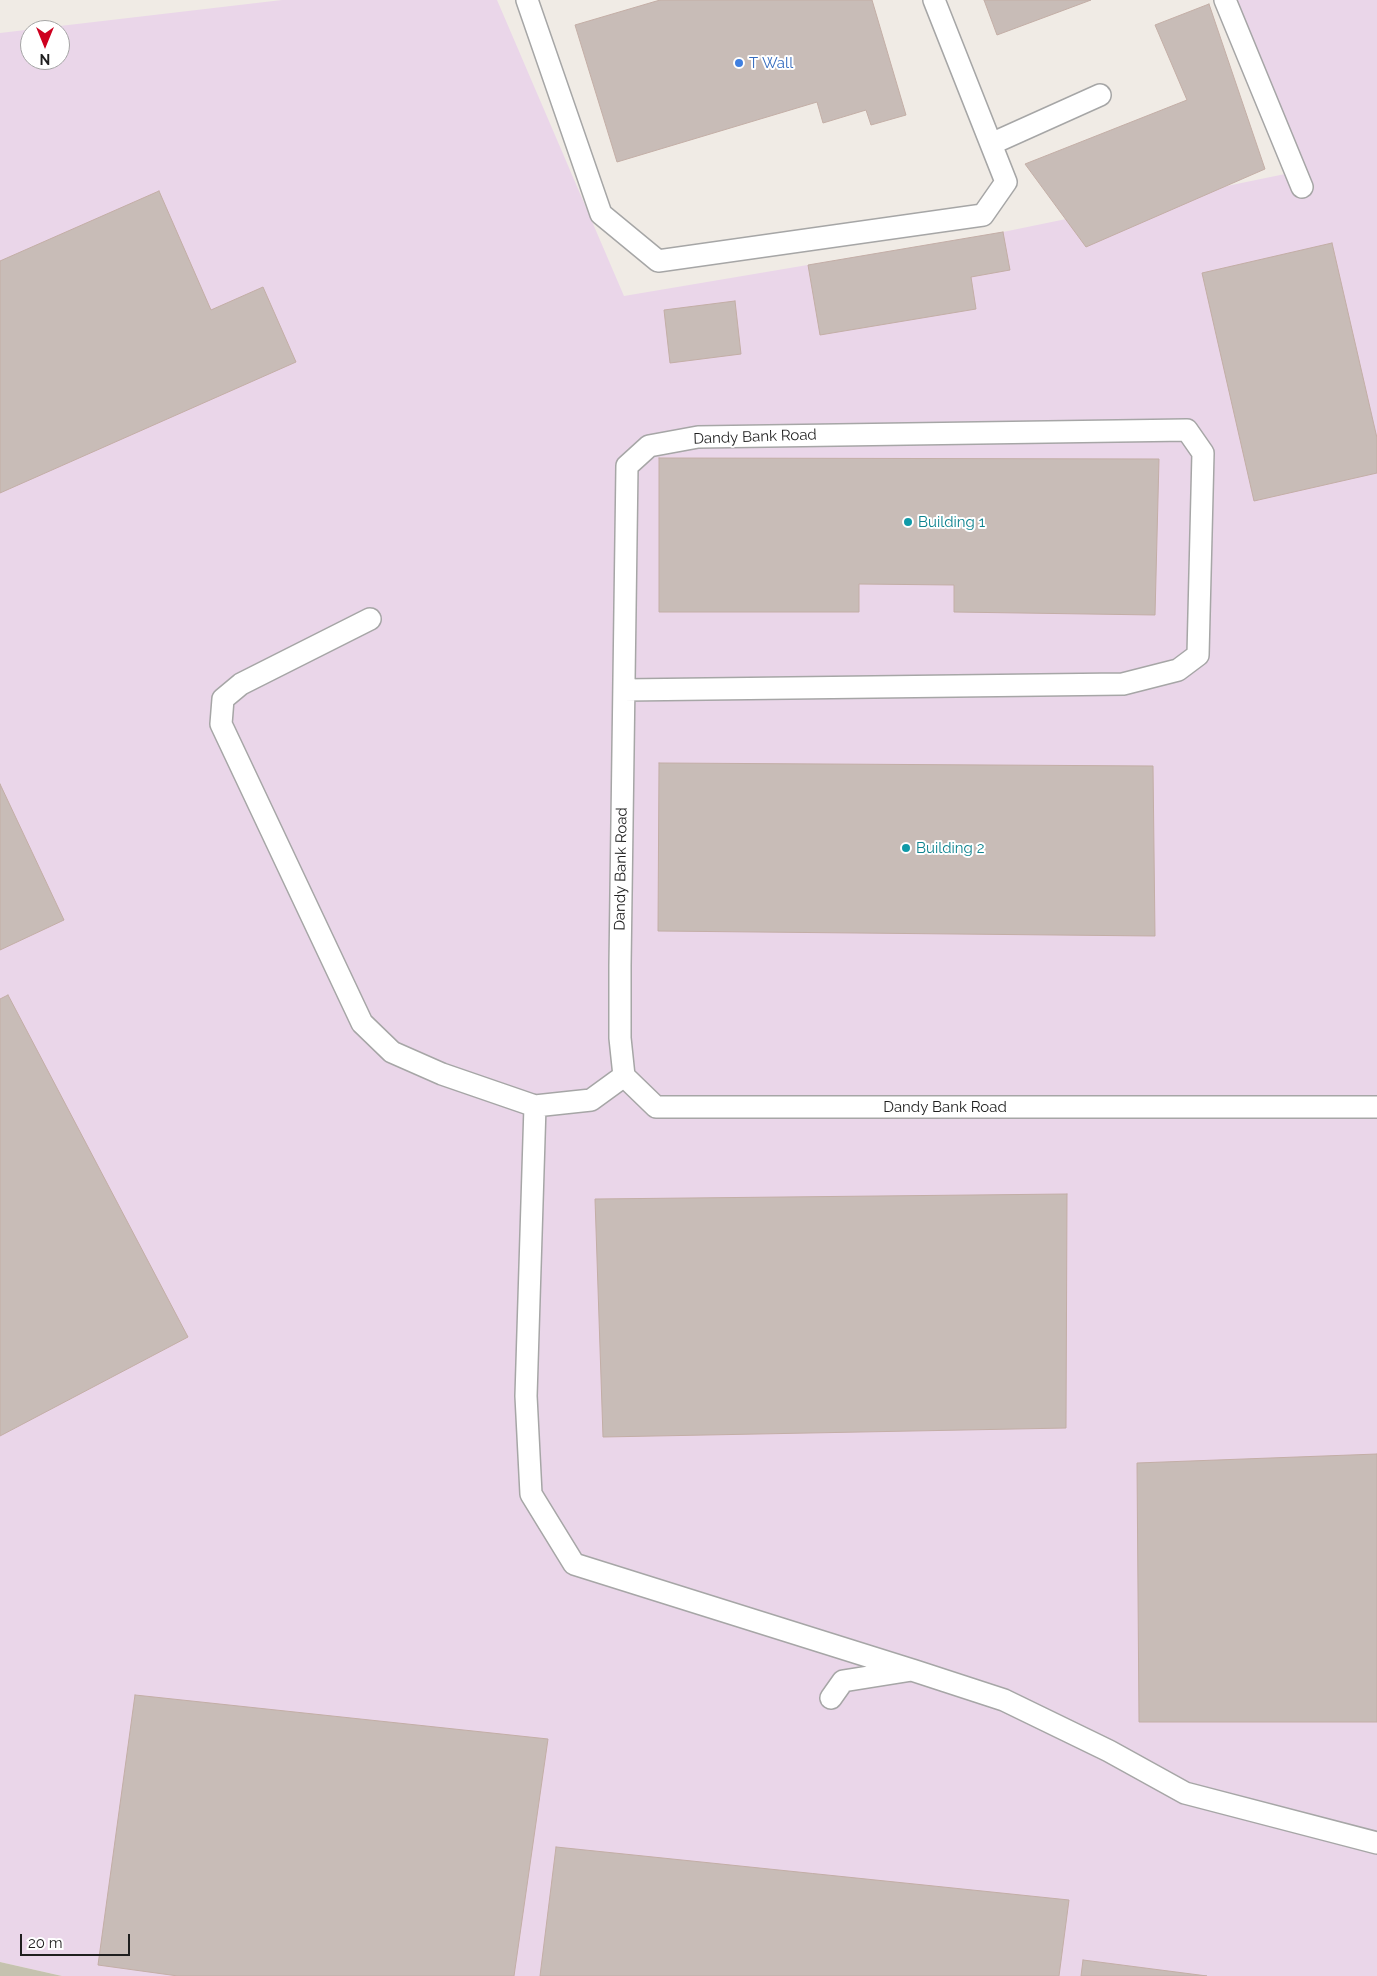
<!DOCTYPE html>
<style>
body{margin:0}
#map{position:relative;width:1377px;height:1976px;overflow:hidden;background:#f0ebe5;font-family:Raleway,sans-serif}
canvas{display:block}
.north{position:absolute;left:20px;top:20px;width:50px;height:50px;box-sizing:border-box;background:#fff;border:1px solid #a5a5a5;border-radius:50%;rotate:180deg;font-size:14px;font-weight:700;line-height:20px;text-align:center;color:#1f1f1f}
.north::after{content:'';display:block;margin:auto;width:18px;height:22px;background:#ce001f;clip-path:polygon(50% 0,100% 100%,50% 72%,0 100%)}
.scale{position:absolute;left:20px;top:1934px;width:110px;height:22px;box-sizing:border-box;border:2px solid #1f1f1f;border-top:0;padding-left:6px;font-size:15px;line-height:18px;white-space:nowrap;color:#1f1f1f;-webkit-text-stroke:4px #fff;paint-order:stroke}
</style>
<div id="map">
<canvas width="1377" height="1976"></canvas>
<div class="north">N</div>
<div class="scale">20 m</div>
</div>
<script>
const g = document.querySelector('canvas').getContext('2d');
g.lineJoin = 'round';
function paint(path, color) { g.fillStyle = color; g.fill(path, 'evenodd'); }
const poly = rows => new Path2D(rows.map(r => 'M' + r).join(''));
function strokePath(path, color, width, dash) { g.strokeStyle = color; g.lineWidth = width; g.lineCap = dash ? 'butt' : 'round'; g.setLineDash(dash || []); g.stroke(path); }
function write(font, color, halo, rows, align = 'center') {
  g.font = font + ' Raleway,sans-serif'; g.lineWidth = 4; g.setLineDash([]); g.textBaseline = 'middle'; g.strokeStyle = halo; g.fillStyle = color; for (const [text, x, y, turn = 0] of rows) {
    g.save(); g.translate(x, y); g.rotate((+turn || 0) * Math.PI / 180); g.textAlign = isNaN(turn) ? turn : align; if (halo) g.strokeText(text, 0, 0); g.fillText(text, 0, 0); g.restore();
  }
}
paint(poly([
 [282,0,497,0,624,296,1003,232,1290,173,1225,0,1377,0,1377,1976,62,1976,0,1962,0,33],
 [30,30,60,30,60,60,30,60]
]), '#ead6e9');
paint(poly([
 [0,1962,62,1976,0,1976]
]), '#c5c2af');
const building = poly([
 [660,0,872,0,906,115,871,125,866,110,823,123,817,102,617,162,575,25,660,0],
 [984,0,1091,0,997,35,984,0],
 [1209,4,1265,169,1086,247,1025,164,1187,100,1155,25,1209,4],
 [159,191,211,310,263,287,296,362,0,493,0,261,159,191],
 [1003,232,1010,270,971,277,976,309,820,335,808,265,1003,232],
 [1332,243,1377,438,1377,473,1254,501,1202,273,1332,243],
 [735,301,741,354,670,363,664,310,735,301],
 [659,458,1159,459,1155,615,954,612,954,585,859,584,859,612,659,612,659,458],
 [659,763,1153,766,1155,936,658,931,659,763],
 [0,784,64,920,0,950,0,784],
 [8,995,188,1337,0,1436,0,999,8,995],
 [1067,1194,1066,1428,603,1437,595,1199,1067,1194],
 [1377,1454,1377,1722,1139,1722,1137,1463,1377,1454],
 [135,1695,548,1739,514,1976,178,1976,98,1965,135,1695],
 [556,1847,1069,1900,1059,1976,540,1976,556,1847],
 [1083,1960,1207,1976,1081,1976,1083,1960]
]);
paint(building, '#c8bcb7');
strokePath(building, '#c3aea6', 1);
const lane = poly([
 [527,0,601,214,658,261,983,215,1006,182,934,0],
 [1225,0,1302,187],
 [991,144,1100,95],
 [370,619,241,684,223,699,221,724,362,1023,392,1052,442,1074,535,1106],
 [624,690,1123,684,1178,670,1198,655,1203,453,1187,430,698,437,649,446,627,466,620,965,620,1038,624,1076,656,1107,1377,1107],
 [624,1076,591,1100,535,1106,526,1396,531,1494,574,1564,912,1670],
 [831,1698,843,1681,912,1670,1004,1700,1109,1751,1185,1793,1377,1843]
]);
strokePath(lane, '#a6a6a6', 24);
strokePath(lane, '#fff', 21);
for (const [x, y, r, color] of [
 [739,63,5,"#3f7fe0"],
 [908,522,5,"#0f9aa8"],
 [906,848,5,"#0f9aa8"]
]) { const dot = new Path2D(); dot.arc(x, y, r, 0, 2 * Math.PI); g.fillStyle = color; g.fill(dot); strokePath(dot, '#fff', 2); }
write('15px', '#366cbe', '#fff', [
 ["T Wall",749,63]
], 'left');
write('15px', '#1f1f1f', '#fff', [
 ["Dandy Bank Road",755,437,-2],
 ["Dandy Bank Road",621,869,-89],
 ["Dandy Bank Road",945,1107]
]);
write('15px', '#0d838f', '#fff', [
 ["Building 1",918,522],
 ["Building 2",916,848]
], 'left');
</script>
